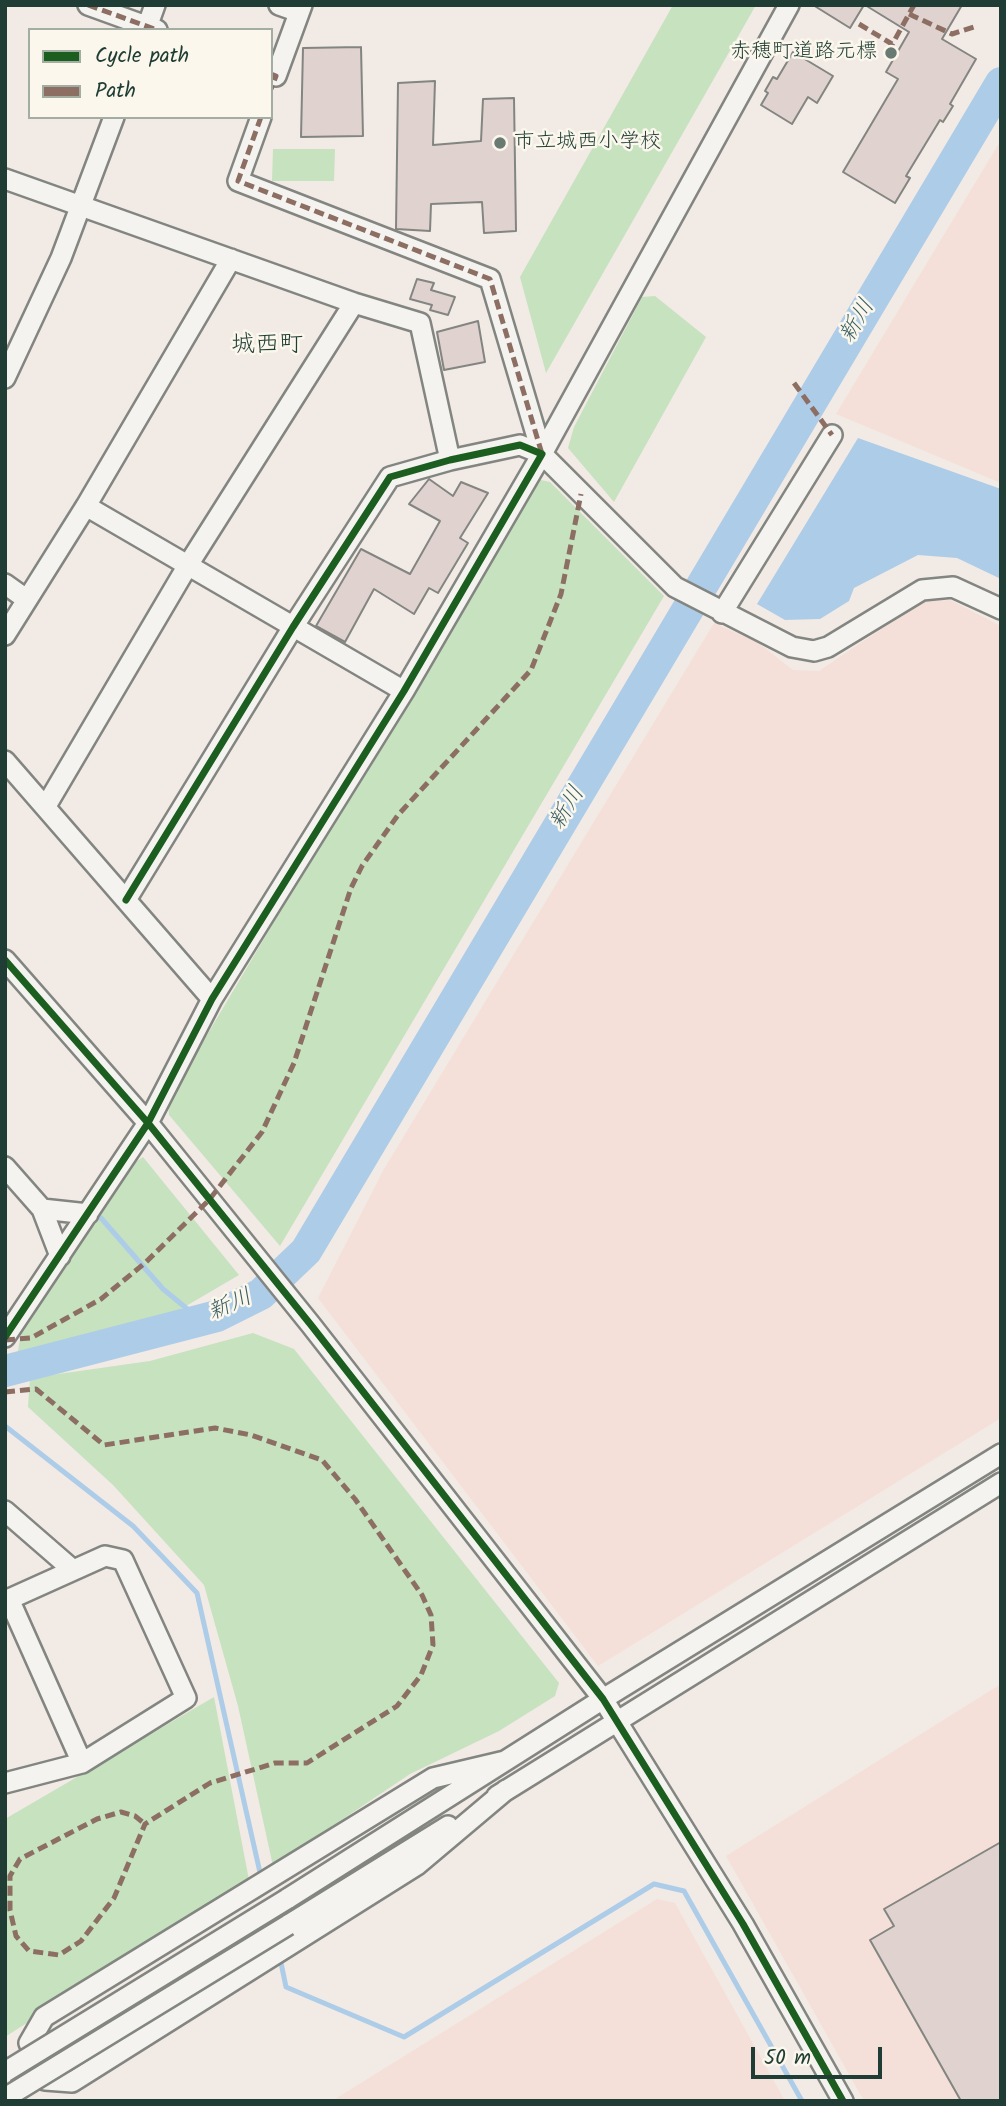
<!DOCTYPE html>
<meta charset="utf-8">
<style>
body{margin:0}
#map{position:relative;width:1006px;height:2106px;overflow:hidden;background:#f2eae5;font-family:Kalam,sans-serif}
canvas{display:block}
.frame{position:absolute;inset:0;border:7px solid #1f3d34;pointer-events:none}
.legend{position:absolute;left:28px;top:28px;width:245px;height:91px;box-sizing:border-box;background:#fbf7ec;border:2px solid #a3ada2;margin:0;padding:9px 12px;list-style:none;font-size:21px;color:#1f3d34}
.legend li{display:flex;align-items:center;gap:14px;height:35px}
.legend b{width:35px;border:2px solid #a3ada2}
.scale{position:absolute;left:751px;top:2047px;width:131px;height:32px;box-sizing:border-box;border:4px solid #1f3d34;border-top:0;padding-left:9px;font-size:21px;line-height:24px;white-space:nowrap;color:#1f3d34;-webkit-text-stroke:5px #fbf7ec;paint-order:stroke}
</style>
<div id="map">
<canvas width="1006" height="2106"></canvas>
<div class="frame"></div>
<ul class="legend">
<li><b style="height:9px;background:#1b5e20"></b>Cycle path</li>
<li><b style="height:9px;background:#8d6e63"></b>Path</li>
</ul>
<div class="scale">50 m</div>
</div>
<script>
const g = document.querySelector('canvas').getContext('2d');
g.lineJoin = 'round';
function paint(path, color) { g.fillStyle = color; g.fill(path, 'evenodd'); }
const poly = rows => new Path2D(rows.map(r => 'M' + r).join(''));
function strokePath(path, color, width, dash) { g.strokeStyle = color; g.lineWidth = width; g.lineCap = dash ? 'butt' : 'round'; g.setLineDash(dash || []); g.stroke(path); }
function write(font, color, halo, rows, align = 'center') {
  g.font = font + ' Kalam,"Klee One",sans-serif'; g.lineWidth = 5; g.setLineDash([]); g.textBaseline = 'middle'; g.strokeStyle = halo; g.fillStyle = color; for (const [text, x, y, turn = 0] of rows) {
    g.save(); g.translate(x, y); g.rotate((+turn || 0) * Math.PI / 180); g.textAlign = isNaN(turn) ? turn : align; if (halo) g.strokeText(text, 0, 0); g.fillText(text, 0, 0); g.restore();
  }
}
paint(poly([
 [1001,140,1001,483,836,414],
 [950,600,1001,626,1001,1418,598,1666,318,1298,384,1169,714,623,757,642,793,670,819,671,923,601],
 [1001,1684,1001,2101,864,2101,726,1856],
 [657,1899,675,1903,785,2101,332,2101]
]), '#f4e0d9');
paint(poly([
 [673,5,756,5,546,373,520,277],
 [273,149,335,149,334,181,272,181],
 [655,296,706,337,614,502,568,448,574,427,642,297],
 [536,479,550,482,664,596,280,1246,169,1115,168,1101],
 [143,1157,239,1275,169,1316,93,1342,29,1355,18,1351,21,1333,131,1165],
 [253,1333,294,1349,559,1683,555,1696,499,1731,410,1774,273,1866,238,1706,204,1585,113,1485,28,1407,30,1378,150,1361],
 [214,1697,249,1880,5,2037,5,1819]
]), '#c6e2bf');
paint(poly([
 [858,438,1001,489,1001,579,957,558,918,555,854,588,849,601,820,619,785,620,757,604]
]), '#adcce8');
strokePath(poly([
 [101,1218,163,1289,202,1321],
 [5,1426,133,1526,197,1593,261,1877],
 [280,1958,286,1987,404,2037,654,1884,684,1891,802,2101]
]), '#adcce8', 5);
strokePath(poly([
 [5,1371,217,1316,261,1294,306,1251,1001,83]
]), '#adcce8', 32);
const building = poly([
 [813,5,864,5,850,28,813,5],
 [865,5,962,5,942,39,976,59,950,104,953,106,943,122,940,120,906,176,910,178,895,203,843,172,898,79,886,72,909,32,865,5],
 [361,47,363,136,301,137,303,48,361,47],
 [793,52,833,76,817,103,808,97,792,124,761,105,768,93,765,91,773,77,777,79,793,52],
 [435,81,433,145,481,141,483,99,514,98,516,231,484,233,482,202,431,204,430,231,396,229,398,83,435,81],
 [417,279,434,283,431,290,455,297,448,315,430,310,432,305,410,299,417,279],
 [478,321,485,362,444,370,437,332,478,321],
 [429,479,453,496,461,482,488,493,460,538,468,543,438,593,429,588,414,614,374,589,345,642,316,626,361,549,410,574,440,521,409,504,429,479],
 [1001,1842,1001,2101,961,2101,870,1940,894,1926,884,1909,1001,1842]
]);
paint(building, '#e0d2ce');
strokePath(building, '#838581', 2);
const minor = poly([
 [88,5,157,30],
 [279,5,299,12],
 [789,5,542,454,675,587,792,647,814,651,828,647,922,590,953,587,1001,609],
 [146,30,155,5],
 [276,76,302,5],
 [5,179,354,303,420,323,450,460],
 [5,378,61,258,114,117],
 [86,506,404,691],
 [5,584,26,599],
 [722,613,832,435],
 [5,635,86,506,231,259],
 [5,761,212,999],
 [46,806,188,565,354,303],
 [126,900,293,627,390,477,450,460,520,445,542,454],
 [5,960,148,1123,311,1325,603,1699,743,1924,843,2101],
 [5,1167,42,1209,60,1256],
 [42,1209,88,1214],
 [5,1337,148,1123,212,999,404,691,542,454,490,279,238,181,261,117],
 [5,1511,73,1570],
 [9,1599,82,1763],
 [5,1601,105,1556,123,1560,186,1698,82,1763,5,1783],
 [505,1761,433,1778,44,2017,29,2043,45,2080,72,2082,417,1865,506,1790],
 [497,1796,1001,1483],
 [287,1899,603,1699,1001,1454],
 [288,1925,448,1826]
]);
strokePath(minor, '#838581', 24);
strokePath(minor, '#f5f3ef', 19);
const minorBridge = poly([
 [5,2072,287,1899],
 [5,2098,288,1925]
]);
strokePath(minorBridge, '#838581', 24, []);
strokePath(minorBridge, '#f5f3ef', 19);
strokePath(poly([
 [88,5,157,30],
 [909,14,952,34,974,27],
 [859,24,892,44],
 [888,52,914,5],
 [271,74,276,76,271,89],
 [261,117,238,181,490,279,542,454],
 [794,383,832,435],
 [5,1340,31,1338,101,1299,145,1263,209,1200,262,1132,294,1063,351,888,362,866,398,815,531,670,561,594,581,494],
 [5,1392,36,1389,104,1445,215,1428,251,1435,322,1460,355,1499,422,1595,431,1615,433,1645,421,1675,397,1706,307,1763,275,1763,210,1783,145,1824,114,1898,81,1941,59,1955,29,1951,16,1936,10,1910,10,1876,20,1859,97,1819,121,1812,135,1816,145,1824]
]), '#8d6e63', 5, [10, 5]);
strokePath(poly([
 [5,960,148,1123,311,1325,603,1699,743,1924,843,2101],
 [5,1337,148,1123,212,999,404,691,542,454,520,445,450,460,390,477,293,627,126,900]
]), '#1b5e20', 7);
for (const [x, y, r, color] of [
 [891,53,7,"#697a72"],
 [500,143,7,"#697a72"]
]) { const dot = new Path2D(); dot.arc(x, y, r, 0, 2 * Math.PI); g.fillStyle = color; g.fill(dot); strokePath(dot, '#fbf7ec', 2.5); }
write('21px', '#1f3d34', '#fbf7ec', [
 ["赤穂町道路元標",877,53],
 ["市立城西小学校",514,143,"left"]
], 'right');
write('italic 23px', '#3b5e62', '#fbf7ec', [
 ["新川",859,322,-59],
 ["新川",569,809,-59],
 ["新川",231,1307,-24]
]);
write('24px', '#1f3d34', '#fbf7ec', [
 ["城西町",267,347]
]);
</script>
